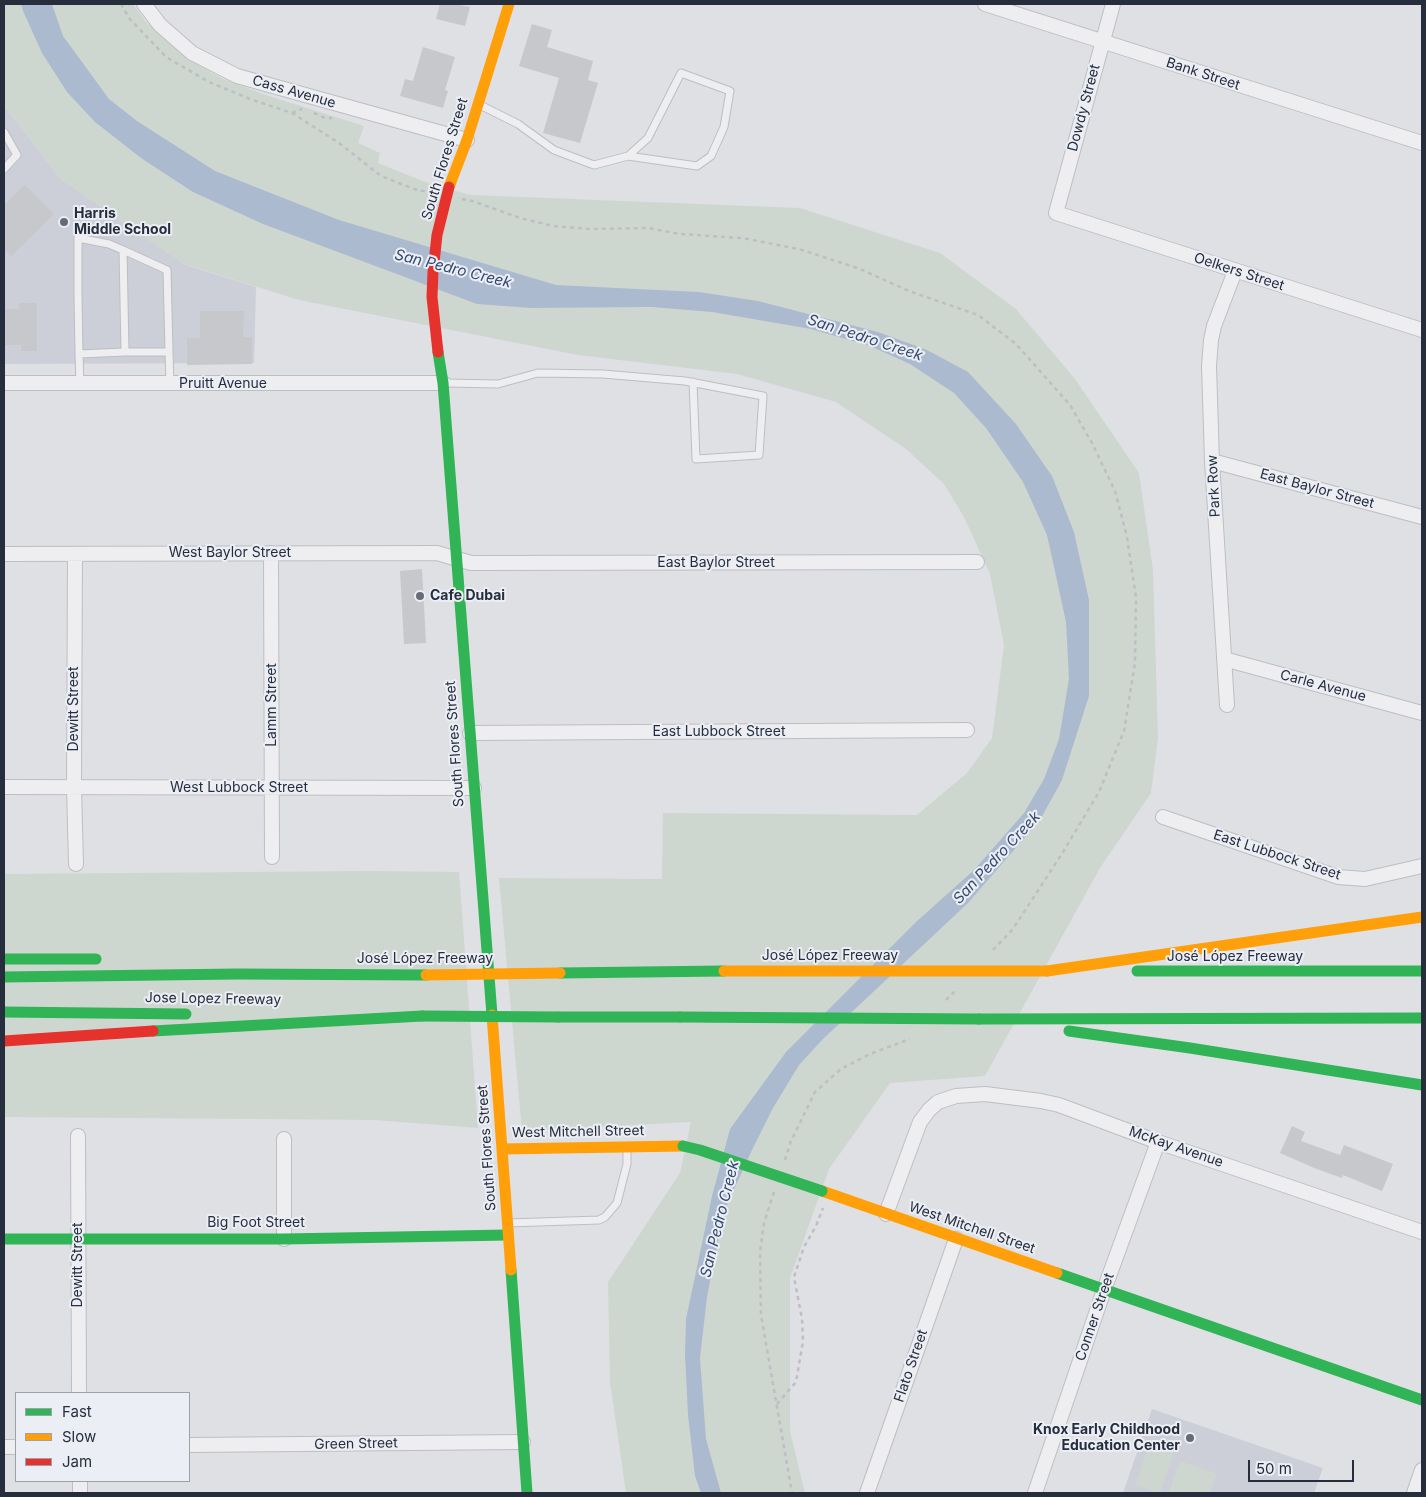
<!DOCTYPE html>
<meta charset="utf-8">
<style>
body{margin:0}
#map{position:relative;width:1426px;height:1497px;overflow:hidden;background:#dee0e4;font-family:Inter,sans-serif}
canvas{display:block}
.frame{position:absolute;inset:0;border:5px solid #262d3c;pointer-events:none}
.legend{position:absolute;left:15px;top:1392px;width:175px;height:90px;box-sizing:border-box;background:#ebeef4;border:1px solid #9ca1aa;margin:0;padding:6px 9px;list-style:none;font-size:15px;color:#262d3c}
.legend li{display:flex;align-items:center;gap:10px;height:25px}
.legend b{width:25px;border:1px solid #9ca1aa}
.scale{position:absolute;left:1248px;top:1460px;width:106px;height:22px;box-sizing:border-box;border:2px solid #262d3c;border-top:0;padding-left:6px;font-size:15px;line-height:18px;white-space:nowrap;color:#262d3c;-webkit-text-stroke:4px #ebeef4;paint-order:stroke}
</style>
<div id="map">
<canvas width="1426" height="1497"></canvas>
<div class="frame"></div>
<ul class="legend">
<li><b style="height:6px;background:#30b455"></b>Fast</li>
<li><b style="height:6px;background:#ff9f0a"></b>Slow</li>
<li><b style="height:6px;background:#e5322d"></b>Jam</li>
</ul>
<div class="scale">50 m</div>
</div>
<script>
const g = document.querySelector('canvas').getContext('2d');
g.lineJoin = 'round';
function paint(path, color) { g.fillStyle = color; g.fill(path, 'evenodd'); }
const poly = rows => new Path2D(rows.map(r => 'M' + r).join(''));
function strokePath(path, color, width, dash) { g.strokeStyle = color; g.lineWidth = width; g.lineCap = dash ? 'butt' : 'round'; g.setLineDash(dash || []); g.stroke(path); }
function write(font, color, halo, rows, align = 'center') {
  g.font = font + ' Inter,sans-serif'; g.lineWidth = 4; g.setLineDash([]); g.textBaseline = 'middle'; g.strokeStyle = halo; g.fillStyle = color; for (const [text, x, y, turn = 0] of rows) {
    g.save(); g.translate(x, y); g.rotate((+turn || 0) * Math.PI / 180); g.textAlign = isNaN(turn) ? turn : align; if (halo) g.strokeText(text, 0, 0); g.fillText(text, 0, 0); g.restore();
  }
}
paint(poly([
 [4,106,61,179,186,265,256,287,254,363,4,364],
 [1152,1409,1323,1468,1314,1493,1123,1493]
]), '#cccfd7');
paint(poly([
 [4,4,133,4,146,22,192,61,221,78,266,95,364,126,358,143,380,153,378,163,433,185,471,195,800,208,940,253,1016,309,1075,379,1139,473,1153,570,1158,738,1151,793,1100,868,985,1076,890,1083,829,1169,790,1278,790,1431,805,1493,626,1493,610,1382,608,1282,680,1173,691,1122,522,1131,499,878,662,879,663,813,917,815,967,773,992,738,1004,645,990,574,964,517,944,484,906,449,836,402,737,374,578,355,299,300,184,264,61,179,4,106],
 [368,871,459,872,478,1128,375,1120,4,1117,4,874],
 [1151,1440,1175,1449,1160,1493,1135,1485],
 [1180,1461,1217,1474,1210,1493,1169,1493]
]), '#ced7cf');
paint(poly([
 [21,4,52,4,63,36,109,99,137,121,215,171,339,220,556,285,699,292,758,301,878,332,927,350,968,372,1016,424,1052,476,1074,532,1089,600,1089,696,1062,780,1040,820,968,903,823,1039,799,1065,773,1108,752,1150,724,1211,707,1297,700,1358,706,1439,721,1493,701,1493,695,1476,688,1415,685,1354,686,1319,712,1196,730,1129,786,1052,916,922,974,870,1024,813,1044,779,1059,739,1069,679,1066,622,1047,535,1023,482,986,428,954,393,910,364,870,346,811,329,712,312,652,307,531,308,477,304,263,224,193,192,141,158,95,122,67,92,42,53,23,11]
]), '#acbacf');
paint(poly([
 [440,4,455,4,470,7,465,26,436,19],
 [532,24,552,30,547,47,593,61,588,80,598,83,580,143,543,133,559,78,519,66],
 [423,47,455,57,445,90,448,91,443,108,400,96,405,79,413,81],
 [25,185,54,214,11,256,4,249,4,205],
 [19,303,37,303,37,351,21,351,21,345,4,345,4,309,19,309],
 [200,311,244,311,243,337,252,337,252,364,187,365,187,338,200,338],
 [422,569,426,643,404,644,400,571],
 [1292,1126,1305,1132,1301,1141,1340,1155,1344,1145,1393,1164,1382,1191,1343,1175,1342,1178,1314,1168,1280,1153]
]), '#c7c8cc');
const lane = poly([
 [480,105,518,124,554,150,594,165,628,156,648,138,681,73,730,91,724,127,711,156,697,166,628,156],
 [4,132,17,155,4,169],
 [123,250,167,270,169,352,125,352],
 [169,352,170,384],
 [79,354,125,352,123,250,109,244,78,238,78,296,79,354,80,384],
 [446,383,498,384,538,373,603,374,685,381,763,396,759,455,696,459,693,382],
 [508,1223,599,1220,605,1217,617,1203,627,1164,627,1149]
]);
const street = poly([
 [144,4,160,25,192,53,237,76,467,140],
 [985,4,1422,143],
 [1113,4,1056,213,1422,330],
 [4,383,443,383],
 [1212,461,1422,517],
 [271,553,272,857],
 [4,554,437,553,471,563,977,562],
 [75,554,74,787,76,864],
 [1224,659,1422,713],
 [1227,705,1212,461,1209,366,1211,340,1214,326,1235,271],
 [470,733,967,730],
 [4,787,474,788],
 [1163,817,1338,877,1365,879,1422,866],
 [78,1136,79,1393],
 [284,1139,284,1239],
 [886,1214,920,1122,929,1110,938,1102,956,1096,985,1094,1041,1101,1059,1105,1158,1142,1422,1232],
 [189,1445,523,1442],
 [4,1447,16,1447],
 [80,1481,80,1493],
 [867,1493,956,1239],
 [1035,1493,1104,1290,1158,1142],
 [1414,1493,1422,1470]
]);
strokePath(lane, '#bdbec2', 9);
strokePath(street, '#bdbec2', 16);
strokePath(poly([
 [121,4,129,18,166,57,209,82,250,99,292,113,339,143,381,176,414,189,432,193],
 [292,113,302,109],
 [314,113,325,118,332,118],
 [462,199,472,201,520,218,553,226,590,229,649,228,680,234,742,238,799,249,860,269,909,291,978,315,1016,344,1070,405,1092,443,1115,491,1127,537,1136,598,1135,663,1124,731,1099,792,1063,852,1013,929,992,951],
 [946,1000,956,990],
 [785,1160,791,1141,815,1092,841,1069,870,1054,910,1039],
 [774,1192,764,1223,760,1252,761,1315,792,1493],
 [777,1404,796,1382,803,1341,802,1319,794,1277,804,1247,816,1226,823,1208]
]), '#bebec4', 2.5, [4, 4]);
strokePath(lane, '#eeeef1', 7);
strokePath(street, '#eeeef1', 14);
strokePath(poly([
 [438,352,443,383,492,1015],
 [4,959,96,959],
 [1137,971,1422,971],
 [560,973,724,971],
 [4,977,238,974,426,975],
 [4,1012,186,1014],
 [558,1017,680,1017],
 [979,1019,1422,1018],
 [153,1031,422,1016],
 [1069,1031,1190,1048,1422,1085],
 [4,1239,284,1239,508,1235],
 [511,1270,527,1493],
 [1057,1273,1422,1400]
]), '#30b455', 11);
strokePath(poly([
 [449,187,467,140,509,4],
 [1047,971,1422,917],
 [492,1015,511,1270],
 [502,1149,683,1146],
 [822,1191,1057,1273]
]), '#ff9f0a', 11);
strokePath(poly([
 [4,1041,153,1031]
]), '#e5322d', 11);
strokePath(poly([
 [422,1016,558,1017],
 [680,1017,979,1019],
 [683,1146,700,1150,822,1191]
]), '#30b455', 11);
strokePath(poly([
 [724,971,1047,971],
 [426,975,560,973]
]), '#ff9f0a', 11);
strokePath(poly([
 [438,352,432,297,433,272,437,235,449,187]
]), '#e5322d', 11);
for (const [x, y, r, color] of [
 [64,222,5,"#666c77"],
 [420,596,5,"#666c77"],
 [1190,1438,5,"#666c77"]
]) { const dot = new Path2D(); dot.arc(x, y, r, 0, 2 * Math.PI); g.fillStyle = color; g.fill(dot); strokePath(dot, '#ebeef4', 2); }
write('14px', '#262d3c', '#ebeef4', [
 ["Bank Street",1203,74,18],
 ["Cass Avenue",294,92,16],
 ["Dowdy Street",1084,108,-75],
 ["South Flores Street",445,159,-73],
 ["Oelkers Street",1239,272,18],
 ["Pruitt Avenue",223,384],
 ["Park Row",1214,486,-93],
 ["East Baylor Street",1317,489,15],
 ["West Baylor Street",230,553],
 ["East Baylor Street",716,563],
 ["Carle Avenue",1323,686,15],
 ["Lamm Street",272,705,-90],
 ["Dewitt Street",74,709,-90],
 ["East Lubbock Street",719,732],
 ["South Flores Street",455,744,-94],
 ["West Lubbock Street",239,788],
 ["East Lubbock Street",1277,855,18],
 ["José López Freeway",830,956],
 ["José López Freeway",1235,957],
 ["José López Freeway",425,959],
 ["Jose Lopez Freeway",213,999,1],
 ["West Mitchell Street",578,1132,-1],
 ["McKay Avenue",1176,1147,19],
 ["South Flores Street",487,1148,-94],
 ["Big Foot Street",256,1223],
 ["West Mitchell Street",972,1228,19],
 ["Dewitt Street",78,1265,-90],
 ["Conner Street",1095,1317,-71],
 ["Flato Street",911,1366,-71],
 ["Green Street",356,1444,-1]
]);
write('bold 14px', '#262d3c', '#ebeef4', [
 ["Harris",74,214],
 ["Middle School",74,230],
 ["Cafe Dubai",430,596],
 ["Knox Early Childhood",1180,1430,"right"],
 ["Education Center",1180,1446,"right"]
], 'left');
write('italic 15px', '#32486f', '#ebeef4', [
 ["San Pedro Creek",453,269,14],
 ["San Pedro Creek",865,338,18],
 ["San Pedro Creek",997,858,-47],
 ["San Pedro Creek",720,1219,-76]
]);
</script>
